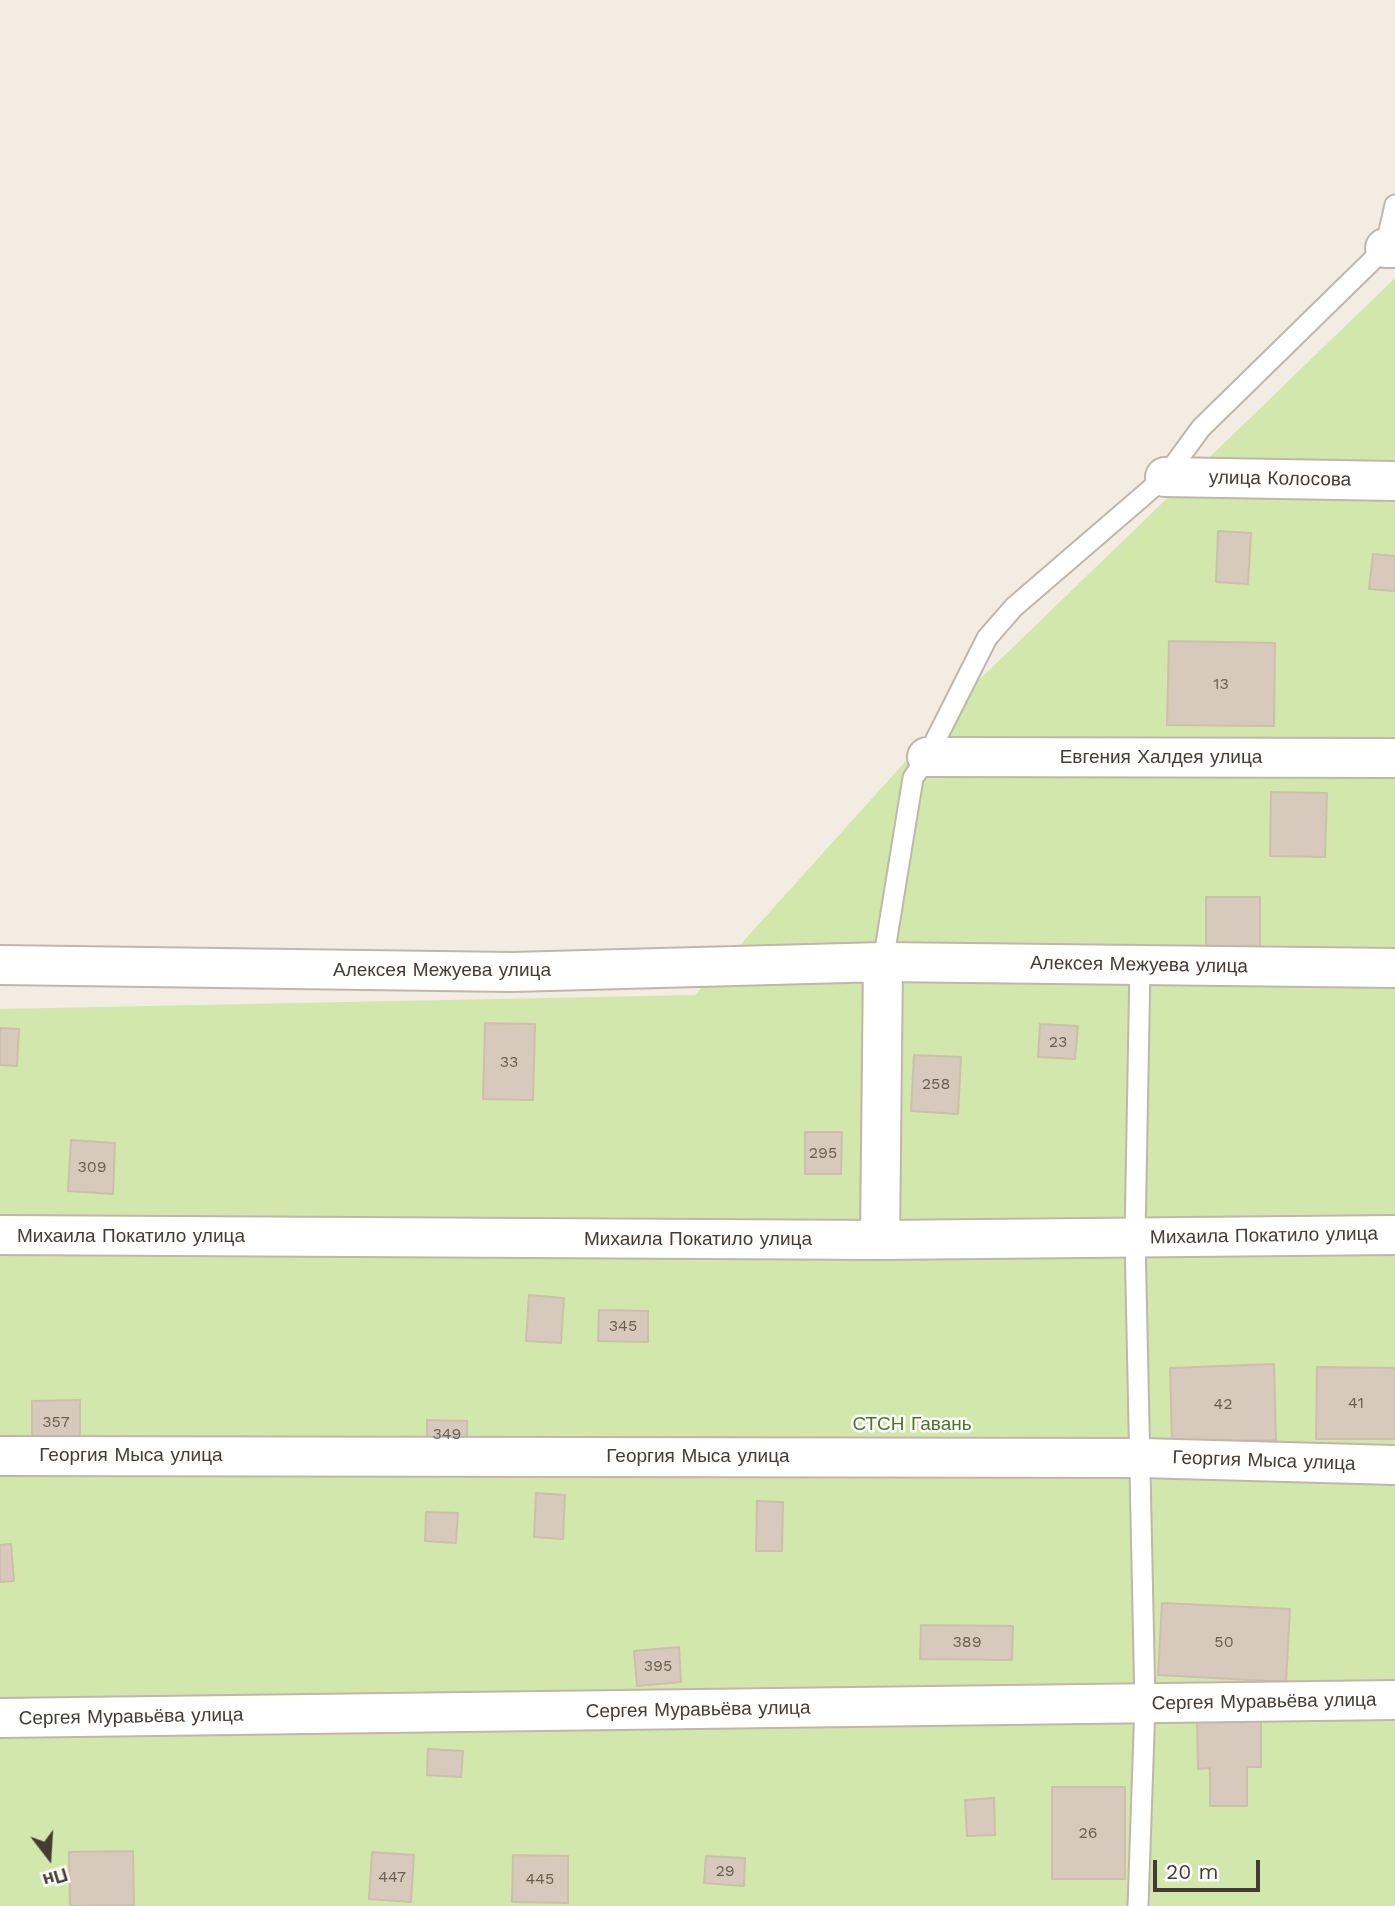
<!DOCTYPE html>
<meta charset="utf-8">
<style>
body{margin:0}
#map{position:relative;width:1395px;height:1906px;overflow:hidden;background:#f2ece3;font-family:"Work Sans",sans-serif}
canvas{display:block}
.north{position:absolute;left:14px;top:1822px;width:70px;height:70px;-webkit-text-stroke:5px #fff;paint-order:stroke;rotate:163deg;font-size:19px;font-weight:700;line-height:28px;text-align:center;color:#443c34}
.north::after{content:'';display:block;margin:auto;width:24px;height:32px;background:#443c34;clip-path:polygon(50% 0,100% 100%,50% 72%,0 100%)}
.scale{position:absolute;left:1153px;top:1860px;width:107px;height:32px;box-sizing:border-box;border:4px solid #443c34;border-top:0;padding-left:9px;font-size:21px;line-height:24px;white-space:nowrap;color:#443c34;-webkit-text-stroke:5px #fff;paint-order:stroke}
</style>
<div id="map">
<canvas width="1395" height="1906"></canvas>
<div class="north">Пн</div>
<div class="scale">20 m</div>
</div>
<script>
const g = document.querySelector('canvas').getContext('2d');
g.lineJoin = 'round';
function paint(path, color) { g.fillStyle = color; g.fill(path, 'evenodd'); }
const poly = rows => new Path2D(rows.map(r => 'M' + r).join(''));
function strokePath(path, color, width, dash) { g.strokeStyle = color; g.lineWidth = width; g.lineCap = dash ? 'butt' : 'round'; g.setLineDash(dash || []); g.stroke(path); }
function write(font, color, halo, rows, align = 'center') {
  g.font = font + ' "Work Sans",sans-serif'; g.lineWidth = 5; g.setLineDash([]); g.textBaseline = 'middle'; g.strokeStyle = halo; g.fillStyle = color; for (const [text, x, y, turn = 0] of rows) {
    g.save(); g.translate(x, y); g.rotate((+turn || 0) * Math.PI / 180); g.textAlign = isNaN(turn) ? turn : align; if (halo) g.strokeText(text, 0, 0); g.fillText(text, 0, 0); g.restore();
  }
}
paint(poly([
 [1395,278,1395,1906,0,1906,0,1009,695,995,977,682]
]), '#d2e7ab');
const building = poly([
 [1218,531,1251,533,1248,584,1216,582,1218,531],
 [1373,554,1395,556,1395,591,1369,589,1373,554],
 [1169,641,1275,643,1274,726,1167,725,1169,641],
 [1271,792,1327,793,1325,857,1270,856,1271,792],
 [1206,897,1260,897,1260,950,1206,950,1206,897],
 [485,1023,535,1024,533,1100,483,1099,485,1023],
 [1040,1024,1078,1026,1075,1059,1038,1057,1040,1024],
 [0,1028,19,1029,17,1066,0,1065,0,1028],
 [914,1055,961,1057,958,1114,911,1111,914,1055],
 [805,1132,842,1132,841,1174,805,1174,805,1132],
 [71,1140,115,1143,113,1194,68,1191,71,1140],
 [529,1295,564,1298,561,1343,526,1341,529,1295],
 [599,1310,648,1311,648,1342,598,1341,599,1310],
 [1274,1364,1276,1440,1172,1443,1170,1368,1274,1364],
 [1317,1367,1395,1368,1395,1439,1316,1439,1317,1367],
 [80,1400,80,1444,32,1444,32,1401,80,1400],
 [427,1420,467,1421,467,1447,427,1446,427,1420],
 [536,1493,565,1495,563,1539,534,1537,536,1493],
 [757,1501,783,1502,782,1551,756,1551,757,1501],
 [426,1512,458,1513,456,1543,425,1541,426,1512],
 [11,1544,14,1581,0,1582,0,1545,11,1544],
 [1162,1603,1290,1609,1286,1682,1158,1675,1162,1603],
 [921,1625,1013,1626,1012,1660,920,1659,921,1625],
 [679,1647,681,1682,637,1686,634,1651,679,1647],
 [1261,1715,1261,1767,1247,1767,1247,1806,1210,1806,1210,1768,1198,1769,1197,1716,1261,1715],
 [428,1749,463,1751,461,1777,427,1775,428,1749],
 [1052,1787,1125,1787,1125,1879,1052,1879,1052,1787],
 [994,1798,995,1835,967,1836,965,1800,994,1798],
 [133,1851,134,1905,70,1906,69,1852,133,1851],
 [372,1852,414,1855,411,1902,369,1899,372,1852],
 [513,1855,568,1856,568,1903,512,1902,513,1855],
 [706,1856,745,1858,744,1886,704,1883,706,1856]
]);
paint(building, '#d7c9bc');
strokePath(building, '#cebeac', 2);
const lane = poly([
 [883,962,913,778,927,757,987,638,1014,607,1165,477,1201,428,1385,248,1395,205],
 [1138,1906,1145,1704,1135,1237,1140,965]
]);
const street = poly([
 [1385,248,1395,248],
 [1165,477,1395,481],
 [927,757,1395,758],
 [0,965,512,972,883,962,1395,968],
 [0,1235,880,1240,1395,1235],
 [880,1240,883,962],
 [0,1456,1141,1458,1395,1465],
 [0,1718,1395,1700]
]);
strokePath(lane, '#c0b6a9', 23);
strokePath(street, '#c0b6a9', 42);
strokePath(lane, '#fff', 19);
strokePath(street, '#fff', 38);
write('16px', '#695f56', null, [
 ["13",1221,684],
 ["23",1058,1042],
 ["33",509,1062],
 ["258",936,1084],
 ["295",823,1153],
 ["309",92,1167],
 ["345",623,1326],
 ["41",1356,1403],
 ["42",1223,1404],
 ["357",56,1422],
 ["349",447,1434],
 ["389",967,1642],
 ["50",1224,1642],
 ["395",658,1666],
 ["26",1088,1833],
 ["29",725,1871],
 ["447",392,1877],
 ["445",540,1879]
]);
write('19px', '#443c34', '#fff', [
 ["улица Колосова",1280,479,1],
 ["Евгения Халдея улица",1161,757],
 ["Алексея Межуева улица",1139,965,1],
 ["Алексея Межуева улица",442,970],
 ["Михаила Покатило улица",131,1236],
 ["Михаила Покатило улица",1264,1236,-1],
 ["Михаила Покатило улица",698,1239],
 ["Георгия Мыса улица",131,1455],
 ["Георгия Мыса улица",698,1456],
 ["Георгия Мыса улица",1264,1461,2],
 ["Сергея Муравьёва улица",1264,1702,-1],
 ["Сергея Муравьёва улица",698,1710,-1],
 ["Сергея Муравьёва улица",131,1717,-1]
]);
write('19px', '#4c7527', '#fff', [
 ["СТСН Гавань",912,1424]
]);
</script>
